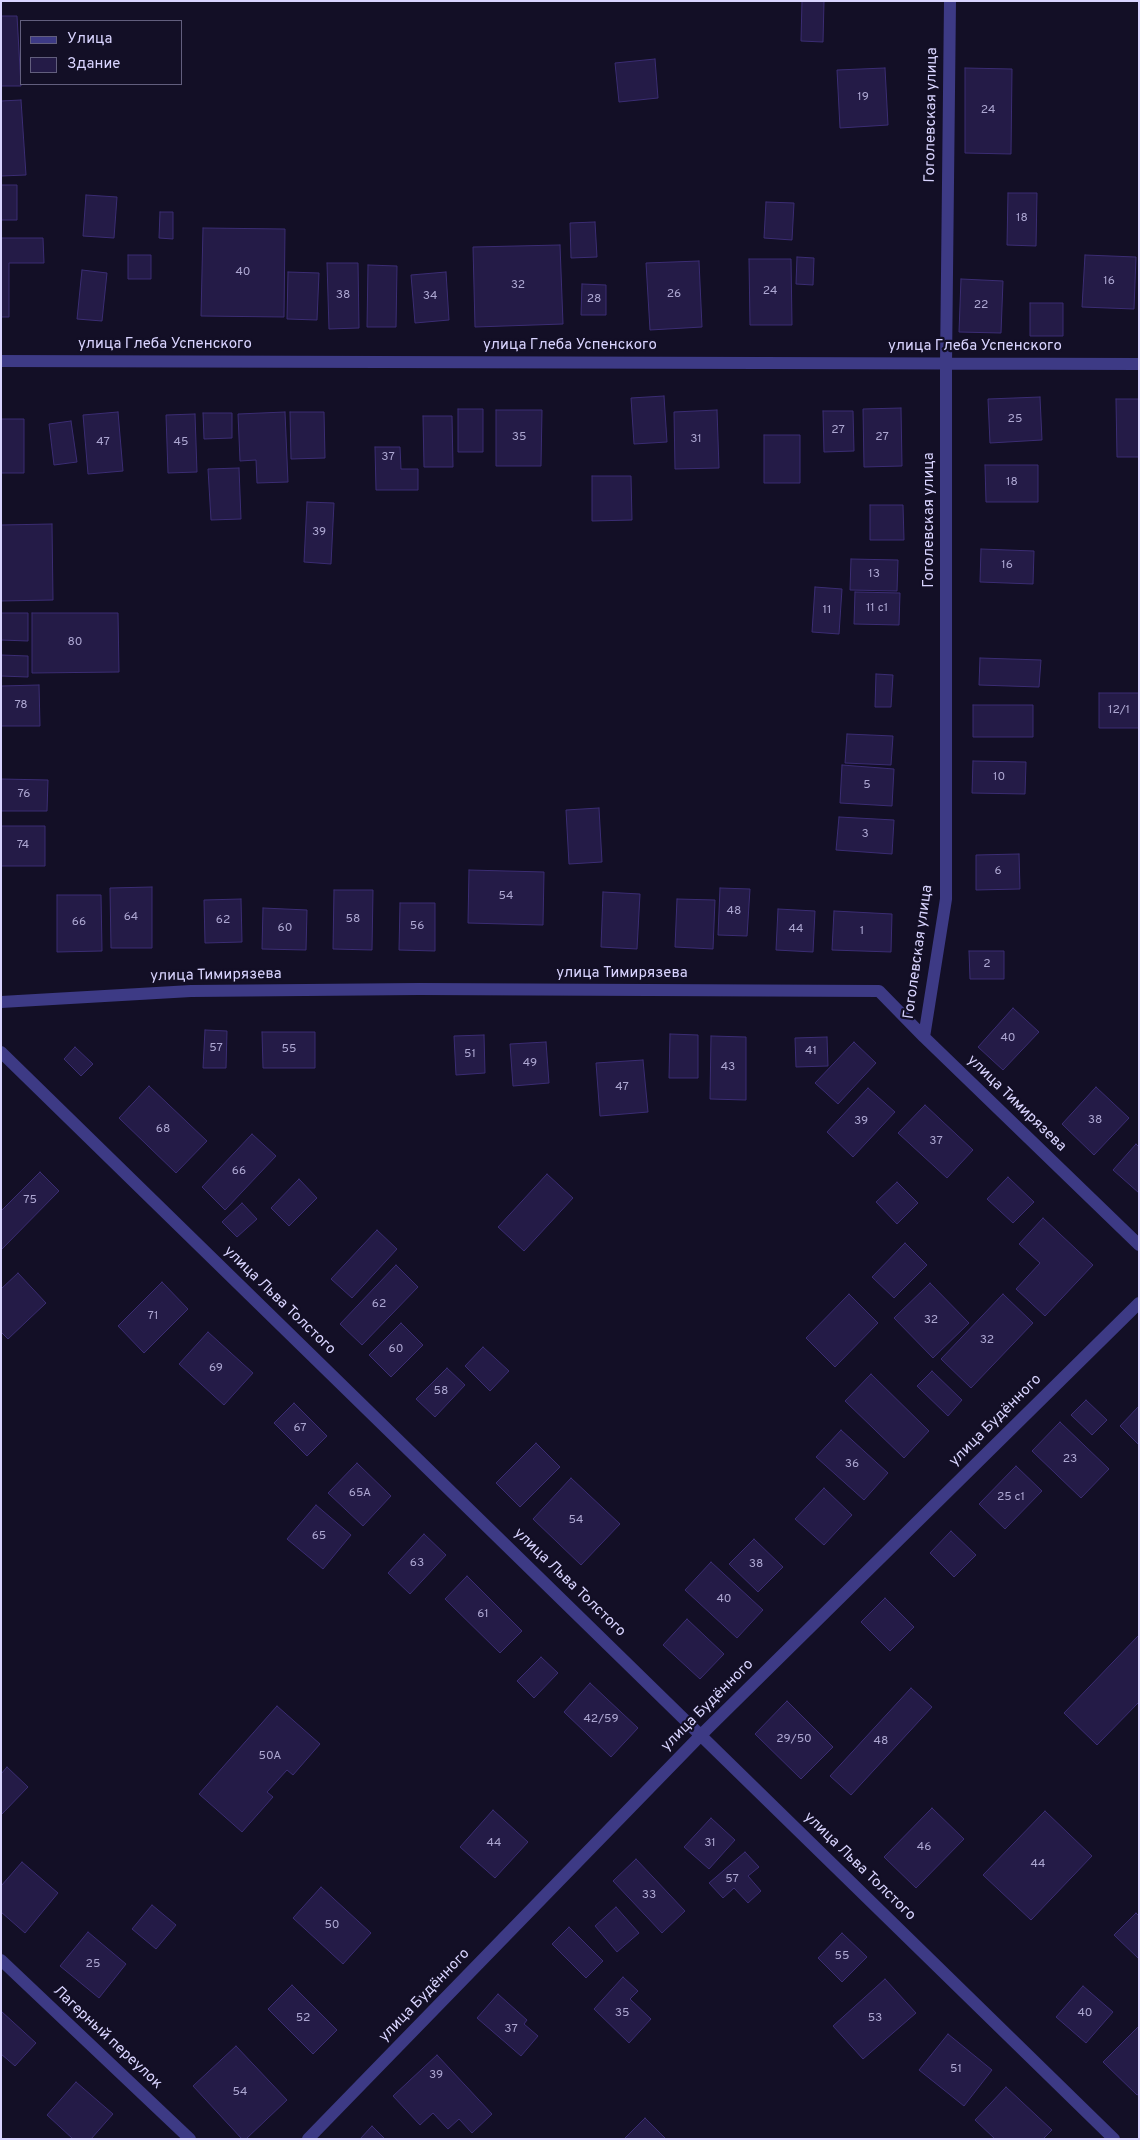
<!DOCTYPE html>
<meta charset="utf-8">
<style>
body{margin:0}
#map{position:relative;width:1140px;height:2140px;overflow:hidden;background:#130f26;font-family:Overpass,sans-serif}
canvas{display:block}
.frame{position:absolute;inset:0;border:2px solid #d9d4ff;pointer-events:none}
.legend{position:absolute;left:20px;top:20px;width:162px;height:65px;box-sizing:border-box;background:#130f26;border:1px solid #625e7d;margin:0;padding:6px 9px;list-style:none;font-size:15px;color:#d9d4ff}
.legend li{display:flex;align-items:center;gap:10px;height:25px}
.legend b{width:25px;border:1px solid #625e7d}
</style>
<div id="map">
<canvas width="1140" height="2140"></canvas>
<div class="frame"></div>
<ul class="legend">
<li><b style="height:6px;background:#3d3a85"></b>Улица</li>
<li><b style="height:14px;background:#241b47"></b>Здание</li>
</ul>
</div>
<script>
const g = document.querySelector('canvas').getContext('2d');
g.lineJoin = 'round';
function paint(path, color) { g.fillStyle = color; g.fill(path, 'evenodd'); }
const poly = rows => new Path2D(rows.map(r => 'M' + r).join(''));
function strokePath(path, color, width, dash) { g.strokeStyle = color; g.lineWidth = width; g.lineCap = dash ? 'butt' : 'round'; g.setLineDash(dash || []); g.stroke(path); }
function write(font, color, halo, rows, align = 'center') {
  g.font = font + ' Overpass,sans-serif'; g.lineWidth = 4.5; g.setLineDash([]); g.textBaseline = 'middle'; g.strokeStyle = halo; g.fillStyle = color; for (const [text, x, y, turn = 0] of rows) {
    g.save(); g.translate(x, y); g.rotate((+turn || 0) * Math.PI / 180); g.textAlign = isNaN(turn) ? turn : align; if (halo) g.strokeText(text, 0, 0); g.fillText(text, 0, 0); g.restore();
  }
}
const building = poly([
 [802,1,824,1,823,42,801,41,802,1],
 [1,16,17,16,21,86,1,86,1,16],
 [655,59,658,98,619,102,615,63,655,59],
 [885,68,888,125,840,128,837,70,885,68],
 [965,68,1012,69,1011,154,965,153,965,68],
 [21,100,26,175,1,176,1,101,21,100],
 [1,185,17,185,17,220,1,220,1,185],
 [1008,193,1037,193,1036,246,1007,245,1008,193],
 [86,195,117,197,114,238,83,236,86,195],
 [766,202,794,203,792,240,764,238,766,202],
 [160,212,173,212,173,239,159,238,160,212],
 [595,222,597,257,571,258,570,223,595,222],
 [203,228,285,229,284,317,201,316,203,228],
 [1,238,43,238,44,263,9,263,9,317,1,317,1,238],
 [560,245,563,324,475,327,473,247,560,245],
 [128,255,151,255,151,279,128,279,128,255],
 [1085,255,1136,257,1134,309,1082,307,1085,255],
 [797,257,814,258,813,285,796,284,797,257],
 [749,259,791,259,792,325,750,325,749,259],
 [699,261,702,327,650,330,646,263,699,261],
 [327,263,358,263,359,328,329,329,327,263],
 [368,265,397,266,396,327,367,327,368,265],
 [82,270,107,273,102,321,77,319,82,270],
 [288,272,319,273,317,320,287,319,288,272],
 [446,272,449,320,415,323,411,275,446,272],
 [961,279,1003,281,1001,333,959,332,961,279],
 [582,284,606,285,606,315,581,315,582,284],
 [1030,303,1063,303,1063,336,1030,336,1030,303],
 [664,396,667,442,634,444,631,398,664,396],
 [1040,397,1042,440,990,443,988,399,1040,397],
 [1116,399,1139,399,1139,457,1117,457,1116,399],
 [901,408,902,466,864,467,863,409,901,408],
 [458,409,483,409,483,452,458,452,458,409],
 [496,410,542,410,541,466,496,466,496,410],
 [717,410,719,468,675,469,674,412,717,410],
 [823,411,853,411,854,451,824,452,823,411],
 [118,412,123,471,88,474,83,415,118,412],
 [285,412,288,482,257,483,256,460,240,461,238,414,285,412],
 [290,412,324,412,325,458,291,459,290,412],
 [203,413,232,413,232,438,204,439,203,413],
 [195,414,197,472,168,473,166,415,195,414],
 [423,416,452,416,453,467,424,467,423,416],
 [1,419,24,419,24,473,1,473,1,419],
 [71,421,77,462,54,465,49,424,71,421],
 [764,435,800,435,800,483,764,483,764,435],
 [375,447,400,447,401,469,418,469,418,490,376,490,375,447],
 [985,465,1038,465,1038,502,986,502,985,465],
 [239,468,241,519,211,520,208,469,239,468],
 [592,476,631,476,632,520,592,521,592,476],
 [307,502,334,503,331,564,304,562,307,502],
 [870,505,903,505,904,540,870,540,870,505],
 [52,524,53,600,1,601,1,525,52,524],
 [981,549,1034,551,1033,584,980,582,981,549],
 [851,559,898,560,897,591,850,590,851,559],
 [815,587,842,589,839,634,812,632,815,587],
 [855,592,900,593,899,625,854,624,855,592],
 [1,613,28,613,28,641,1,640,1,613],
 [32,613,118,613,119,672,32,673,32,613],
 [1,655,28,656,28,677,1,676,1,655],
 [980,658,1041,660,1039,687,979,685,980,658],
 [876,674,893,675,891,707,875,707,876,674],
 [39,685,40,726,1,726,1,686,39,685],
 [1099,693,1139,693,1139,728,1099,728,1099,693],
 [973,705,1033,705,1033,737,973,737,973,705],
 [847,734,893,736,891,765,845,763,847,734],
 [973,761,1026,762,1025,794,972,793,973,761],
 [842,765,894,769,892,806,840,803,842,765],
 [1,779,48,780,47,811,1,811,1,779],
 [599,808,602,862,569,864,566,810,599,808],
 [839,817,894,820,892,854,836,850,839,817],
 [1,826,45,826,45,866,1,866,1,826],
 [1019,854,1020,889,976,890,976,855,1019,854],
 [469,870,544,872,543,925,468,923,469,870],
 [152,887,152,948,111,948,110,888,152,887],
 [720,888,750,889,747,936,718,935,720,888],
 [334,890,373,890,372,950,333,949,334,890],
 [603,892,640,894,637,949,601,947,603,892],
 [57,895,101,895,102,951,57,952,57,895],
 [241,899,242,942,205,943,204,900,241,899],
 [677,899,715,900,713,949,675,947,677,899],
 [400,903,435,903,435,951,399,950,400,903],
 [263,908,307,910,306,950,262,949,263,908],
 [778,909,815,911,813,952,776,950,778,909],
 [834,911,892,914,891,952,832,950,834,911],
 [969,951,1004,951,1004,979,970,979,969,951],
 [1013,1008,1039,1032,1003,1070,978,1047,1013,1008],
 [205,1030,227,1031,226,1068,203,1068,205,1030],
 [262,1032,315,1032,315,1068,263,1068,262,1032],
 [670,1034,698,1035,698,1078,669,1078,670,1034],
 [484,1035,485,1073,456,1075,454,1036,484,1035],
 [711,1036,746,1037,746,1100,710,1099,711,1036],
 [827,1037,828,1066,796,1067,795,1038,827,1037],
 [546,1042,549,1083,513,1086,510,1044,546,1042],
 [854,1042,876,1063,838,1104,815,1083,854,1042],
 [75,1047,93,1064,81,1076,64,1059,75,1047],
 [643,1060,648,1112,600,1116,596,1063,643,1060],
 [149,1086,207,1141,176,1173,119,1118,149,1086],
 [1096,1087,1129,1118,1094,1155,1062,1124,1096,1087],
 [868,1088,895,1112,853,1157,827,1132,868,1088],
 [925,1105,973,1150,947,1178,898,1133,925,1105],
 [252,1134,276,1156,225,1210,202,1187,252,1134],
 [1136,1144,1139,1147,1139,1193,1113,1170,1136,1144],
 [40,1172,59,1191,1,1250,1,1211,40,1172],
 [547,1174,573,1198,524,1251,498,1227,547,1174],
 [1008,1177,1034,1202,1013,1223,987,1199,1008,1177],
 [299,1179,317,1198,289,1226,271,1208,299,1179],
 [897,1182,918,1203,897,1224,876,1202,897,1182],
 [242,1203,257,1219,237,1237,222,1222,242,1203],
 [1043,1218,1093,1265,1045,1316,1016,1289,1040,1263,1019,1244,1043,1218],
 [377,1230,397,1249,352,1298,331,1279,377,1230],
 [905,1243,927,1265,894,1298,872,1277,905,1243],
 [396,1265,418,1287,362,1345,340,1324,396,1265],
 [18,1273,46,1303,8,1339,1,1332,1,1289,18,1273],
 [162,1282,188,1309,144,1353,118,1326,162,1282],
 [930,1283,969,1323,933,1358,894,1318,930,1283],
 [849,1294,878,1323,835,1367,806,1338,849,1294],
 [1003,1294,1033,1323,971,1388,941,1359,1003,1294],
 [401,1323,423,1345,391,1377,369,1355,401,1323],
 [208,1332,253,1373,224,1405,179,1364,208,1332],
 [483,1347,509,1371,490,1391,465,1366,483,1347],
 [447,1368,465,1385,435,1417,416,1399,447,1368],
 [932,1371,962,1400,948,1416,917,1386,932,1371],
 [871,1374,929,1431,904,1458,845,1401,871,1374],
 [1086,1400,1107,1420,1092,1435,1071,1415,1086,1400],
 [294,1403,327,1436,307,1456,274,1423,294,1403],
 [1139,1406,1139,1444,1138,1444,1120,1426,1139,1406],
 [1060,1422,1109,1469,1081,1498,1032,1451,1060,1422],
 [841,1430,888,1473,864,1500,816,1457,841,1430],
 [536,1443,560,1467,520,1507,496,1483,536,1443],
 [357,1463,391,1496,363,1526,328,1493,357,1463],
 [1016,1466,1042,1491,1005,1529,979,1504,1016,1466],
 [571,1478,620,1524,581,1565,533,1519,571,1478],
 [824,1488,852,1515,824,1545,795,1519,824,1488],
 [316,1505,351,1535,323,1569,287,1539,316,1505],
 [951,1531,976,1555,954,1577,930,1553,951,1531],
 [424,1534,446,1555,410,1594,388,1573,424,1534],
 [754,1539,783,1567,758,1592,729,1564,754,1539],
 [711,1562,763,1610,737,1638,685,1590,711,1562],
 [467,1576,522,1631,500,1653,445,1599,467,1576],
 [885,1598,914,1627,890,1651,861,1622,885,1598],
 [687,1619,724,1654,700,1679,663,1645,687,1619],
 [1139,1635,1139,1702,1097,1745,1064,1713,1139,1635],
 [541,1657,558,1673,534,1698,517,1681,541,1657],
 [590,1683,638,1728,611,1757,564,1712,590,1683],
 [911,1688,932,1707,851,1795,830,1776,911,1688],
 [787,1701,833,1747,801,1779,755,1734,787,1701],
 [277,1706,320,1744,293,1775,287,1770,267,1792,273,1797,242,1832,199,1794,277,1706],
 [7,1767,28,1787,1,1815,1,1774,7,1767],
 [932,1808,964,1839,916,1888,884,1857,932,1808],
 [493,1810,528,1842,495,1878,460,1847,493,1810],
 [1045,1811,1092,1856,1031,1920,983,1875,1045,1811],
 [711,1818,735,1840,709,1869,684,1847,711,1818],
 [745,1852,759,1867,748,1876,761,1891,748,1903,734,1888,723,1898,709,1883,745,1852],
 [636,1859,685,1911,662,1933,613,1881,636,1859],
 [22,1862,58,1893,25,1933,1,1912,1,1886,22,1862],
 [321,1887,371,1933,343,1964,293,1918,321,1887],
 [152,1905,176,1925,156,1949,132,1929,152,1905],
 [616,1907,639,1933,617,1952,595,1926,616,1907],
 [1136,1913,1139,1916,1139,1959,1114,1935,1136,1913],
 [569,1927,603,1961,586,1978,552,1944,569,1927],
 [88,1932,126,1964,99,1998,60,1966,88,1932],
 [842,1933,867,1957,842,1982,818,1958,842,1933],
 [623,1977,638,1991,630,1999,651,2019,629,2043,594,2009,623,1977],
 [885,1979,916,2013,863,2059,833,2026,885,1979],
 [292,1985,337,2030,313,2054,268,2009,292,1985],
 [1083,1986,1113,2012,1086,2043,1056,2017,1083,1986],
 [498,1994,527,2020,524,2024,538,2036,521,2056,477,2018,498,1994],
 [1,2011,36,2043,15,2066,1,2054,1,2011],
 [1139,2026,1139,2094,1137,2095,1103,2062,1139,2026],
 [948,2034,992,2070,964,2106,919,2070,948,2034],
 [236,2046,287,2100,246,2139,242,2139,193,2086,236,2046],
 [437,2055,492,2114,472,2133,459,2119,448,2129,433,2113,420,2125,393,2096,437,2055],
 [76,2082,113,2114,91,2139,73,2139,47,2115,76,2082],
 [1006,2087,1052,2130,1043,2139,995,2139,975,2120,1006,2087],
 [645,2118,666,2139,624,2139,645,2118],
 [372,2126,385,2139,360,2139,372,2126]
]);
paint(building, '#241b47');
strokePath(building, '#3b2d73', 1);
strokePath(poly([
 [1,361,1139,364],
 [1,1002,191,991,419,989,879,991,924,1037,1139,1245],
 [924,1037,946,899,946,364,950,1],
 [1,1052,1114,2139],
 [1,1960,190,2139],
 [308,2139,701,1735,1139,1303]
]), '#3d3a85', 12);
write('12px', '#aca6d1', null, [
 ["19",863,98],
 ["24",988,111],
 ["18",1022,219],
 ["40",243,273],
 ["16",1109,282],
 ["32",518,286],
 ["24",770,292],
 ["26",674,295],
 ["38",343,296],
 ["34",430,297],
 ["28",594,300],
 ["22",981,306],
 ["25",1015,420],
 ["27",838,431],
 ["35",519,438],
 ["27",882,438],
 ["31",696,440],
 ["47",103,443],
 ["45",181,443],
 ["37",388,458],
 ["18",1012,483],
 ["39",319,533],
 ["16",1007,566],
 ["13",874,575],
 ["11 с1",877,609],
 ["11",827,611],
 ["80",75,643],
 ["78",21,706],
 ["12/1",1119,711],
 ["10",999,778],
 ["5",867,786],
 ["76",24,795],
 ["3",865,835],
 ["74",23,846],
 ["6",998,872],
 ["54",506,897],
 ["48",734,912],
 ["64",131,918],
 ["58",353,920],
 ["62",223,921],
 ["66",79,923],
 ["56",417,927],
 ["60",285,929],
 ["44",796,930],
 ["1",862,932],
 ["2",987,965],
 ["40",1008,1039],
 ["57",216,1049],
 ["55",289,1050],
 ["41",811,1052],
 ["51",470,1055],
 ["49",530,1064],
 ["43",728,1068],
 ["47",622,1088],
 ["38",1095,1121],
 ["39",861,1122],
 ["68",163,1130],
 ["37",936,1142],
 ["66",239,1172],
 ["75",30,1201],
 ["62",379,1305],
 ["71",153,1317],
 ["32",931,1321],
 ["32",987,1341],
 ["60",396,1350],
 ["69",216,1369],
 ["58",441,1392],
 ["67",300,1429],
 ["23",1070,1460],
 ["36",852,1465],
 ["65А",360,1494],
 ["25 с1",1011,1498],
 ["54",576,1521],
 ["65",319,1537],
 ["63",417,1564],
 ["38",756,1565],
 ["40",724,1600],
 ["61",483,1615],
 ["42/59",601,1720],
 ["29/50",794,1740],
 ["48",881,1742],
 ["50А",270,1757],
 ["44",494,1844],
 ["31",710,1844],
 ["46",924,1848],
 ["44",1038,1865],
 ["57",732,1880],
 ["33",649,1896],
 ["50",332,1926],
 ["55",842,1957],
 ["25",93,1965],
 ["35",622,2014],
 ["40",1085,2014],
 ["52",303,2019],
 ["53",875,2019],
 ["37",511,2030],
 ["51",956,2070],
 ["39",436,2076],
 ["54",240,2093]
]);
write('15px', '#d9d4ff', '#130f26', [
 ["Гоголевская улица",932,115,-89],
 ["улица Глеба Успенского",165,345],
 ["улица Глеба Успенского",570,346],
 ["улица Глеба Успенского",975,347],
 ["Гоголевская улица",930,520,-90],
 ["Гоголевская улица",919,952,-82],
 ["улица Тимирязева",622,974],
 ["улица Тимирязева",216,976,-1],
 ["улица Тимирязева",1016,1104,44],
 ["улица Льва Толстого",279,1301,44],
 ["улица Будённого",996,1421,-45],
 ["улица Льва Толстого",569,1583,44],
 ["улица Будённого",708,1706,-45],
 ["улица Льва Толстого",859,1867,44],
 ["улица Будённого",425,1996,-46],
 ["Лагерный переулок",107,2038,43]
]);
</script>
